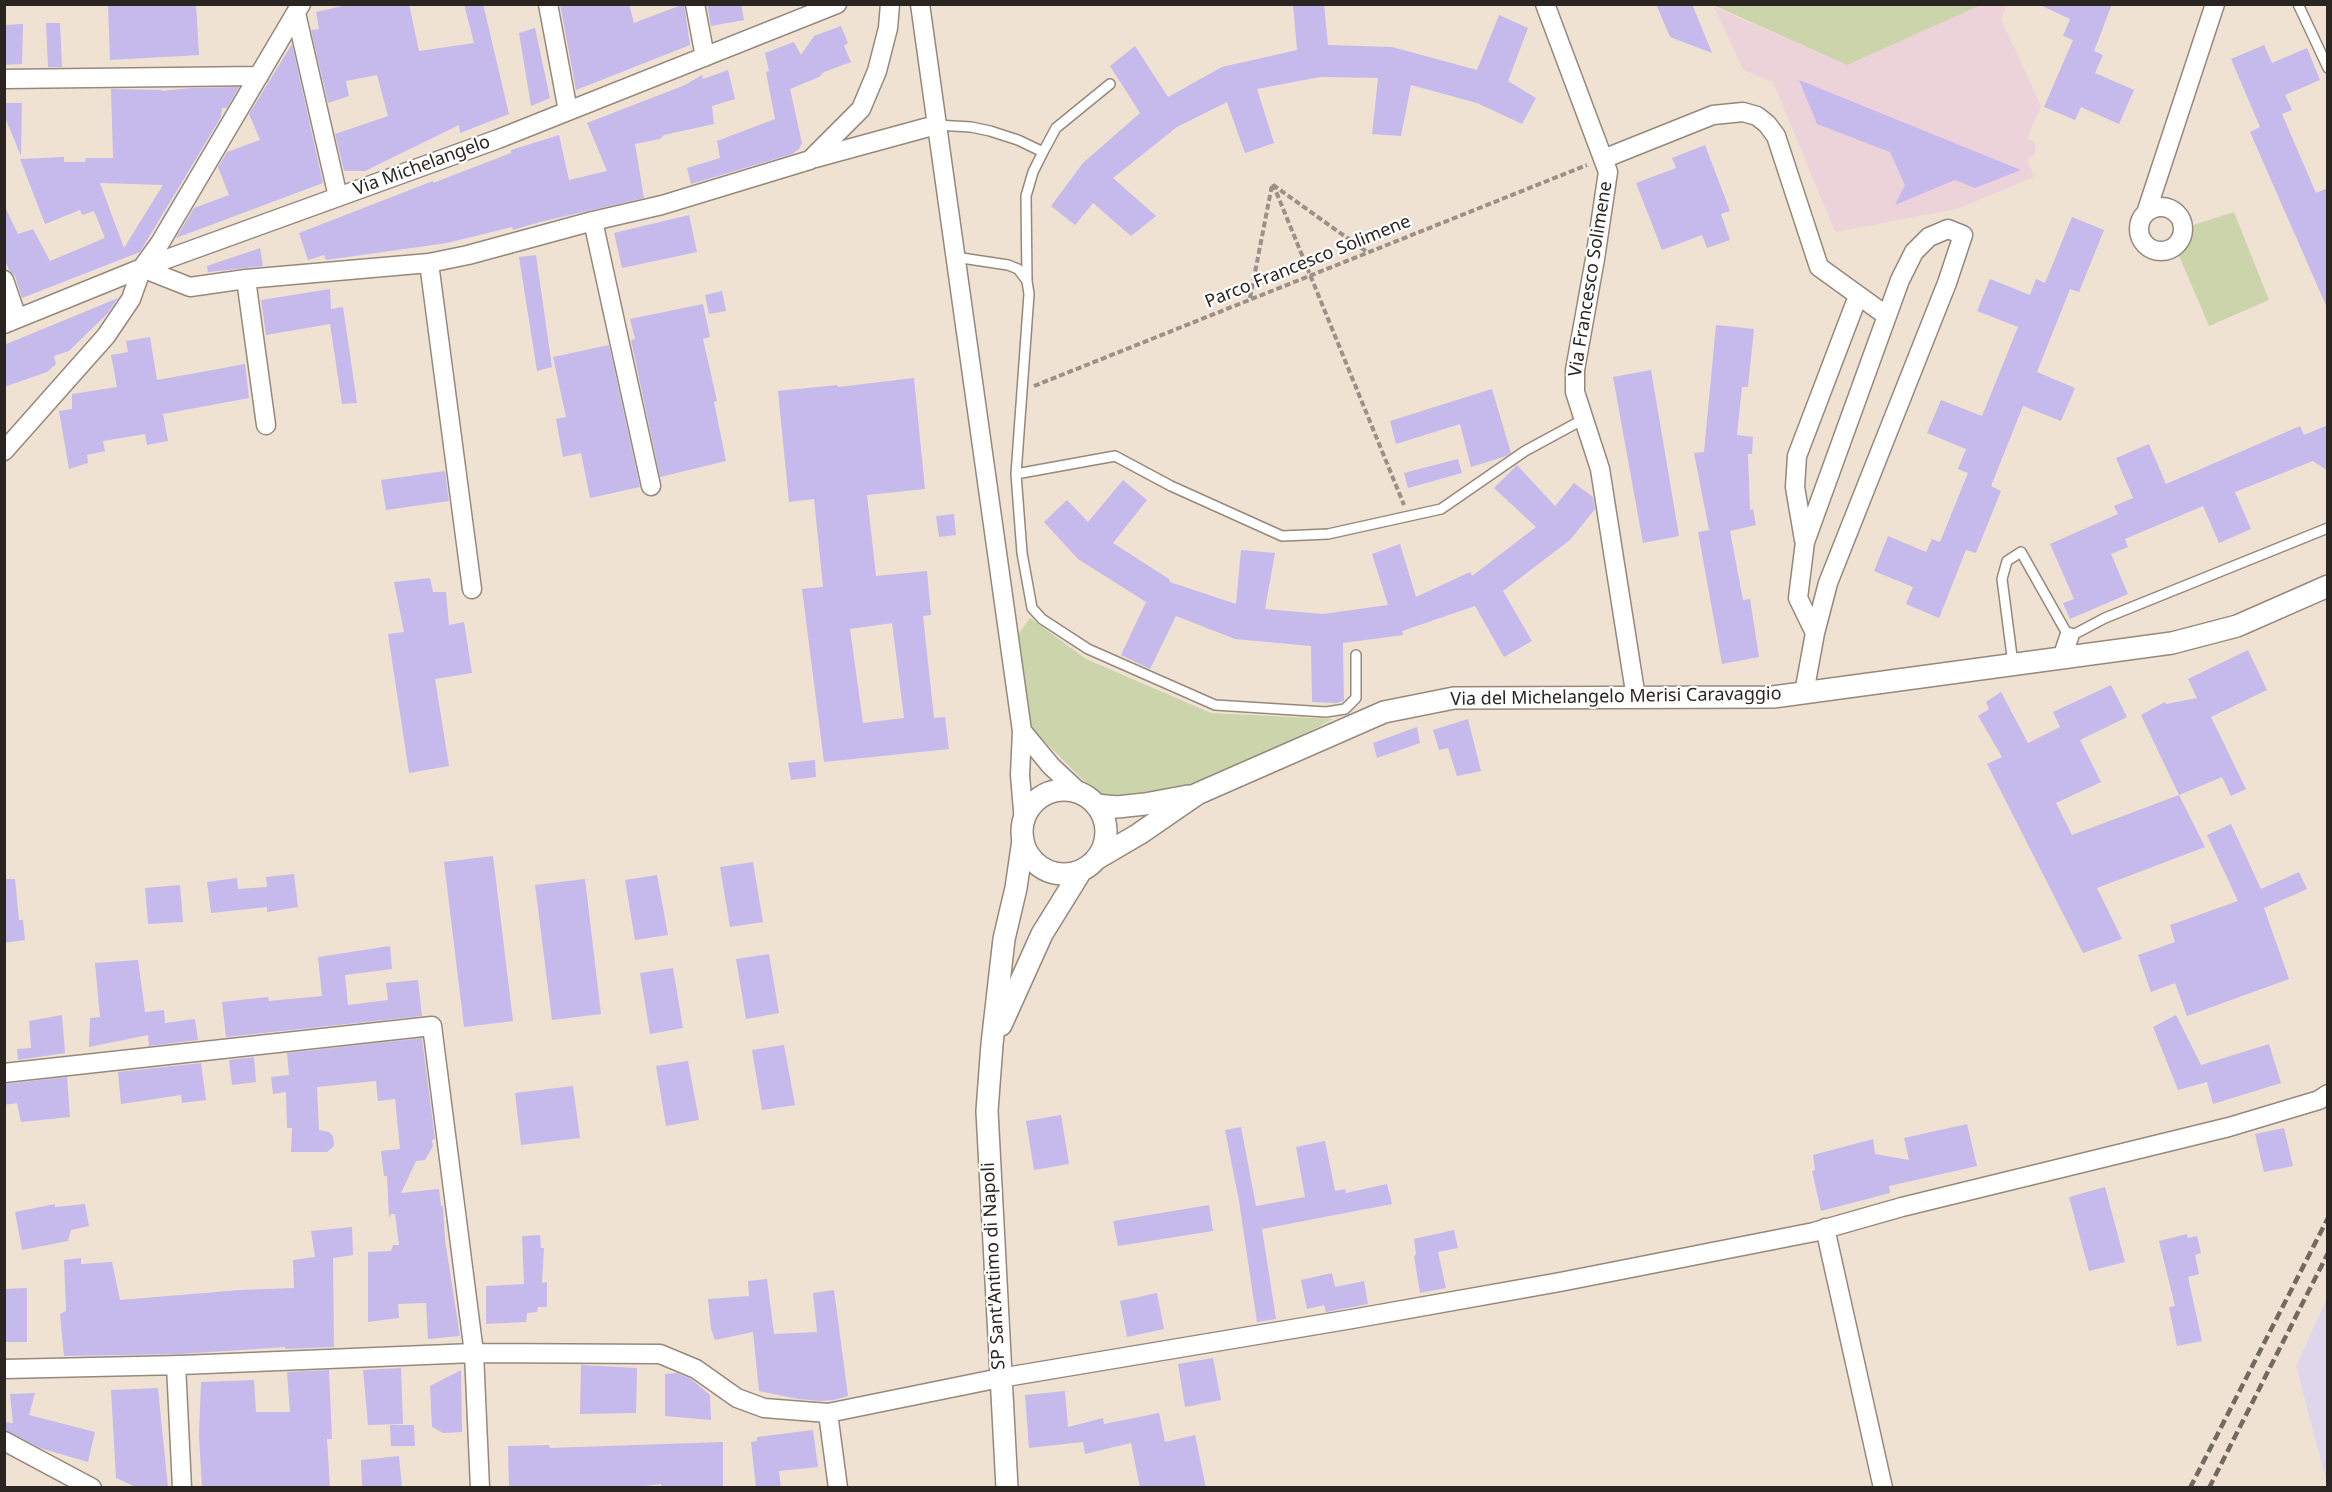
<!DOCTYPE html>
<style>
body{margin:0}
#map{position:relative;width:2332px;height:1492px;overflow:hidden;background:#f0e2d3;font-family:"Noto Sans",sans-serif}
canvas{display:block}
.frame{position:absolute;inset:0;border:6px solid #2a2520;pointer-events:none}
</style>
<div id="map">
<canvas width="2332" height="1492"></canvas>
<div class="frame"></div>
</div>
<script>
const g = document.querySelector('canvas').getContext('2d');
g.lineJoin = 'round';
function paint(path, color) { g.fillStyle = color; g.fill(path, 'evenodd'); }
const poly = rows => new Path2D(rows.map(r => 'M' + r).join(''));
function strokePath(path, color, width, dash) { g.strokeStyle = color; g.lineWidth = width; g.lineCap = dash ? 'butt' : 'round'; g.setLineDash(dash || []); g.stroke(path); }
function write(font, color, halo, rows, align = 'center') {
  g.font = font + ' "Noto Sans",sans-serif'; g.lineWidth = 4.5; g.setLineDash([]); g.textBaseline = 'middle'; g.strokeStyle = halo; g.fillStyle = color; for (const [text, x, y, turn = 0] of rows) {
    g.save(); g.translate(x, y); g.rotate((+turn || 0) * Math.PI / 180); g.textAlign = isNaN(turn) ? turn : align; if (halo) g.strokeText(text, 0, 0); g.fillText(text, 0, 0); g.restore();
  }
}
paint(poly([
 [2327,1298,2327,1484,2296,1366]
]), '#dfd6eb');
paint(poly([
 [1981,5,2007,5,2001,19,2041,106,2027,139,2033,141,2036,148,2034,155,2027,159,2034,177,1957,209,1835,232,1773,82,1743,70,1714,7,1847,65]
]), '#ecd3da');
paint(poly([
 [1735,5,1748,6,1981,5,1847,65,1713,5],
 [2234,212,2269,300,2209,326,2177,251,2190,226],
 [1030,618,1086,659,1211,713,1333,719,1272,751,1198,784,1147,795,1108,797,1090,787,1032,729,1018,635]
]), '#cbd4ab');
paint(poly([
 [108,4,196,4,199,55,110,60],
 [351,4,409,4,419,51,474,43,464,4,483,4,509,114,460,133,459,125,365,171,344,171,335,134,388,116,377,75,346,81,349,96,328,103,311,30,319,29,316,12],
 [560,4,629,4,634,23,684,4,690,45,576,90],
 [707,4,741,4,744,20,711,26],
 [1293,4,1324,4,1328,45,1392,47,1477,70,1499,15,1528,28,1508,81,1536,98,1522,124,1477,103,1411,85,1401,136,1372,134,1378,78,1320,77,1257,89,1274,143,1245,153,1227,102,1177,127,1113,178,1156,216,1131,236,1093,203,1075,225,1051,206,1083,163,1140,113,1110,66,1135,46,1168,97,1222,67,1297,50],
 [1656,4,1692,4,1712,53,1670,37],
 [2038,4,2112,4,2094,51,2103,55,2095,73,2134,90,2119,124,2081,107,2075,120,2044,107,2073,40,2063,36,2070,19],
 [46,23,60,23,62,67,48,67],
 [23,24,22,64,4,65,4,25],
 [841,26,848,43,844,46,851,62,824,72,819,77,790,89,802,143,799,149,792,154,691,184,687,168,720,158,717,141,775,119,766,72,769,71,765,53,794,42,801,55,814,36],
 [535,28,550,98,531,106,519,33],
 [292,44,323,183,176,238,194,208,229,195,218,167,227,152,260,140,249,114],
 [2264,45,2272,63,2307,48,2320,80,2285,95,2292,110,2282,114,2316,193,2328,188,2328,310,2250,132,2260,127,2231,59],
 [728,70,735,99,712,106,714,124,664,135,660,139,635,144,644,198,540,222,513,230,512,227,447,243,326,260,324,255,308,260,299,233,433,181,433,183,511,153,511,150,559,135,569,180,607,171,587,123,685,85,702,75,703,79],
 [1799,80,2021,170,1975,188,1955,180,1895,205,1905,185,1890,152,1817,124],
 [239,87,227,108,222,108,221,117,140,252,22,298,15,276,9,270,4,258,4,205,18,234,33,229,50,261,105,238,94,211,82,215,80,210,45,224,20,159,64,157,64,162,85,162,86,158,113,158,111,89,162,90,162,91,191,88],
 [100,183,163,185,124,248],
 [4,103,22,103,21,156,4,115],
 [1705,145,1730,211,1721,214,1730,240,1707,248,1702,235,1662,250,1636,183,1676,168,1672,158],
 [689,215,697,252,622,268,614,233],
 [2072,217,2104,230,2079,292,2070,289,2037,372,2075,388,2061,421,2023,406,1991,486,2001,491,1976,553,1966,550,1939,618,1906,604,1913,587,1874,571,1888,536,1926,552,1932,539,1940,542,1968,473,1958,469,1966,449,1927,433,1941,400,1982,416,2018,327,1977,311,1990,279,2030,295,2036,279,2045,283],
 [260,248,263,266,208,272,207,266],
 [536,255,552,367,537,371,519,257],
 [330,289,331,309,343,307,357,403,342,404,330,324,266,335,261,300],
 [722,291,726,311,709,314,705,295],
 [118,298,107,314,69,351,54,356,56,364,47,372,4,387,4,345],
 [703,304,710,337,703,339,717,401,714,402,726,461,660,477,631,340,635,339,630,319],
 [1716,325,1754,329,1748,387,1742,387,1737,435,1753,437,1752,454,1748,454,1750,510,1753,509,1756,525,1730,531,1743,600,1750,599,1759,657,1722,664,1698,532,1709,530,1694,453,1704,452],
 [150,337,157,380,245,364,249,398,163,414,168,441,147,445,145,434,103,441,105,451,87,455,88,463,69,469,59,411,72,409,72,394,117,387,111,355,128,352,126,341],
 [609,345,640,487,590,498,581,453,563,457,556,419,566,417,553,357],
 [1651,370,1679,536,1643,543,1613,377],
 [914,378,925,489,867,495,876,576,927,571,931,615,923,616,934,718,945,717,949,749,824,762,802,589,823,587,814,499,789,502,778,391,837,385,838,387],
 [892,623,904,718,863,723,850,629],
 [1492,389,1511,453,1506,456,1471,467,1460,424,1396,444,1390,421],
 [2328,425,2328,471,2313,461,2235,492,2251,529,2219,543,2203,506,2125,539,2128,547,2111,554,2128,594,2070,619,2063,603,2074,599,2050,544,2118,514,2114,506,2133,498,2116,458,2149,444,2166,484,2300,426,2304,435],
 [1458,459,1462,473,1408,488,1404,473],
 [1517,465,1555,506,1574,483,1593,497,1595,509,1570,540,1503,591,1532,641,1504,657,1475,606,1402,631,1403,635,1343,643,1344,701,1337,703,1312,702,1311,646,1235,639,1176,616,1150,669,1121,655,1146,602,1078,559,1044,522,1067,500,1088,522,1123,480,1147,500,1113,543,1169,579,1170,582,1236,604,1241,550,1275,553,1265,609,1323,614,1388,605,1372,554,1400,544,1416,597,1470,572,1472,576,1536,527,1494,488],
 [445,471,449,501,386,510,381,480],
 [954,514,956,535,939,537,936,516],
 [430,578,433,592,446,592,449,625,464,622,472,673,435,679,449,766,409,773,388,634,404,632,394,582],
 [2248,650,2267,690,2211,717,2246,789,2231,796,2222,777,2179,795,2141,715,2165,702,2166,704,2197,698,2188,679],
 [2111,685,2127,717,2080,740,2101,782,2056,803,2072,835,2179,795,2205,847,2097,888,2122,939,2083,953,1987,764,2002,757,1978,716,1989,709,1986,702,2001,692,2028,743,2060,727,2053,712],
 [1468,719,1481,771,1457,776,1448,748,1439,750,1433,730],
 [1417,727,1420,743,1377,758,1373,743],
 [815,760,816,777,791,780,788,763],
 [2231,824,2261,889,2299,872,2307,889,2264,908,2289,979,2187,1016,2175,983,2151,992,2138,955,2175,942,2170,925,2238,901,2207,835],
 [493,856,513,1021,464,1027,444,862],
 [753,862,763,922,730,927,720,867],
 [294,874,298,907,267,912,267,907,211,913,207,882,237,878,238,889,267,887,266,877],
 [657,875,668,935,635,940,625,880],
 [4,879,15,879,19,920,23,920,25,940,4,943],
 [585,879,601,1014,552,1020,535,885],
 [180,885,183,922,148,924,145,888],
 [390,946,392,969,345,975,348,1005,388,1000,386,983,418,980,422,1016,226,1037,222,1002,268,997,269,1001,322,996,318,957],
 [769,954,779,1013,746,1019,736,959],
 [138,960,145,1012,164,1010,165,1023,195,1019,198,1040,149,1046,148,1035,89,1047,90,1018,100,1017,95,963],
 [673,968,683,1028,650,1034,640,973],
 [62,1015,65,1053,18,1060,17,1049,31,1048,29,1021],
 [2176,1015,2201,1065,2269,1044,2281,1083,2213,1104,2207,1082,2178,1090,2153,1027],
 [422,1038,435,1139,432,1140,433,1146,425,1160,416,1161,401,1193,439,1189,441,1206,443,1206,445,1240,460,1336,428,1339,426,1303,398,1304,399,1318,368,1322,368,1252,391,1251,393,1245,399,1245,395,1214,391,1214,389,1218,387,1176,384,1176,381,1151,400,1149,395,1099,378,1101,376,1081,317,1087,319,1130,329,1132,333,1136,334,1146,327,1152,291,1152,292,1128,287,1128,286,1092,273,1094,271,1077,289,1075,287,1053],
 [784,1045,795,1105,762,1110,752,1050],
 [254,1057,256,1082,232,1085,229,1060],
 [688,1061,699,1120,666,1126,656,1066],
 [201,1063,206,1100,182,1103,181,1095,121,1104,118,1072],
 [67,1077,70,1117,21,1122,17,1103,4,1105,4,1084],
 [573,1086,580,1138,521,1145,515,1093],
 [1061,1115,1069,1164,1034,1170,1026,1121],
 [1967,1124,1977,1166,1889,1186,1890,1193,1821,1211,1812,1171,1815,1170,1813,1155,1873,1139,1875,1154,1909,1160,1904,1138],
 [1241,1127,1256,1206,1305,1197,1296,1147,1325,1141,1335,1191,1345,1189,1346,1193,1387,1184,1392,1204,1262,1229,1276,1319,1257,1322,1239,1201,1225,1130],
 [2284,1128,2293,1166,2264,1172,2255,1134],
 [2105,1187,2125,1262,2089,1271,2069,1197],
 [55,1204,55,1207,85,1204,89,1226,71,1230,68,1241,22,1250,15,1212],
 [1209,1205,1213,1231,1118,1246,1113,1221],
 [352,1227,353,1255,333,1258,334,1347,285,1349,285,1347,181,1354,64,1356,60,1314,66,1311,64,1260,81,1258,81,1264,112,1262,120,1300,240,1290,294,1288,293,1260,315,1257,311,1231],
 [1454,1230,1458,1248,1438,1252,1446,1288,1420,1293,1414,1256,1416,1254,1414,1239],
 [2187,1234,2188,1238,2197,1236,2201,1253,2195,1255,2199,1274,2188,1277,2202,1341,2177,1346,2169,1307,2175,1306,2159,1241],
 [540,1235,541,1248,544,1248,542,1283,547,1282,547,1307,538,1307,537,1312,527,1313,526,1322,486,1324,486,1286,524,1284,522,1236],
 [1332,1273,1335,1287,1364,1281,1368,1304,1326,1312,1324,1305,1307,1309,1301,1280],
 [767,1279,774,1334,817,1332,813,1293,834,1290,848,1396,834,1400,820,1401,798,1399,759,1391,753,1332,715,1340,711,1329,708,1299,749,1296,748,1281],
 [27,1288,27,1342,4,1342,4,1289],
 [1157,1293,1164,1329,1127,1337,1120,1301],
 [1213,1358,1221,1400,1185,1407,1178,1364],
 [581,1365,637,1368,636,1413,580,1414],
 [401,1368,403,1424,368,1425,363,1370],
 [329,1370,332,1439,327,1439,330,1488,202,1488,199,1436,201,1382,254,1380,256,1412,290,1412,287,1372],
 [461,1370,462,1432,443,1433,432,1427,430,1386],
 [677,1373,691,1379,710,1395,711,1420,665,1416,665,1374],
 [158,1388,168,1488,138,1488,116,1478,111,1390],
 [1065,1391,1068,1427,1103,1418,1104,1424,1159,1413,1165,1442,1195,1435,1206,1488,1140,1488,1131,1443,1085,1454,1083,1442,1029,1448,1025,1395],
 [35,1393,29,1415,95,1432,88,1462,40,1448,4,1430,4,1422,13,1423,10,1394],
 [390,1425,414,1425,415,1446,391,1446],
 [813,1430,818,1467,779,1471,781,1488,756,1488,751,1442,757,1441,757,1437],
 [723,1442,723,1488,661,1488,661,1484,630,1488,509,1488,508,1446,549,1445,550,1448],
 [399,1456,402,1488,362,1488,361,1460]
]), '#c6b9eb');
const service = poly([
 [2298,4,2328,68],
 [936,125,971,127,990,131,1018,140,1043,152,1033,172,1026,196,1027,281],
 [1043,152,1056,128,1110,84],
 [955,257,1008,265,1018,269,1027,281,1029,294,1016,474,1022,553,1032,608,1042,619,1088,649,1215,705,1326,712,1345,709,1356,698,1356,655],
 [1016,474,1115,456,1171,486,1282,536,1328,534,1441,509,1525,451,1584,419],
 [2013,664,2002,579,2007,561,2021,552,2069,637,2105,618,2328,528]
]);
const minor = poly([
 [548,4,568,111],
 [695,4,705,57],
 [920,4,1022,731,1020,775,1024,822],
 [1545,4,1608,172,1595,259,1575,370,1575,392,1600,469,1636,698],
 [296,13,338,197],
 [4,79,259,76],
 [815,158,936,125],
 [1603,159,1713,115,1743,112,1757,116,1767,124,1776,136,1819,267,1887,316],
 '2139 229a22 22 0 1 1 44 0a22 22 0 1 1-44 0Z',
 [2146,213,2215,4],
 [593,221,651,486],
 [429,263,472,589],
 [142,268,190,287,246,279,429,263,468,255,593,221,662,205,810,160,861,109,877,71,888,28,890,4],
 [246,279,266,425],
 [4,280,17,318],
 [4,324,142,268,498,139,837,4],
 [4,451,106,336,131,299,142,268,160,243,301,4],
 [1804,540,1795,487,1797,456,1858,296],
 [2062,658,2069,637],
 [1804,693,1815,633,1828,583,1947,283,1963,235,1948,229,1929,237,1914,252,1900,280,1805,542,1798,598,1815,633],
 [1022,731,1051,766,1081,794],
 [4,1073,432,1026,474,1353,480,1488],
 [1825,1228,1883,1488],
 [176,1365,182,1488],
 [4,1369,181,1365,474,1353,660,1354,696,1369,737,1398,764,1408,828,1413,1000,1378,1352,1319,1560,1282,1814,1232,1902,1207,2229,1127,2319,1100,2328,1094],
 [828,1413,838,1488],
 [4,1441,92,1488]
]);
const tertiary = poly([
 '1022 832a42 42 0 1 1 84 0a42 42 0 1 1-84 0Z',
 [1096,805,1117,807,1145,804,1188,796],
 [1098,858,1139,834,1197,794,1384,712,1454,698,1773,697,2172,643,2237,626,2328,586],
 [1001,1025,1042,934,1081,871],
 [1007,1488,987,1111,992,1044,1004,939,1016,888,1023,840]
]);
strokePath(service, '#96887b', 12);
strokePath(minor, '#96887b', 21);
strokePath(tertiary, '#96887b', 24);
strokePath(poly([
 [1273,184,1404,505],
 [1273,185,1367,252],
 [1250,298,1272,185],
 [1034,386,1587,165]
]), '#9b9187', 4, [6, 3]);
strokePath(service, '#fff', 9);
strokePath(minor, '#fff', 18);
strokePath(tertiary, '#fff', 21);
strokePath(poly([
 [2190,1488,2328,1218],
 [2209,1488,2328,1253]
]), '#726a61', 4.5, [9, 4.5]);
write('18px', '#2a2520', '#fff', [
 ["Via Michelangelo",422,166,-20],
 ["Parco Francesco Solimene",1308,262,-22],
 ["Via Francesco Solimene",1591,279,-81],
 ["Via del Michelangelo Merisi Caravaggio",1616,697,-1],
 ["SP Sant'Antimo di Napoli",994,1266,-93]
]);
</script>
